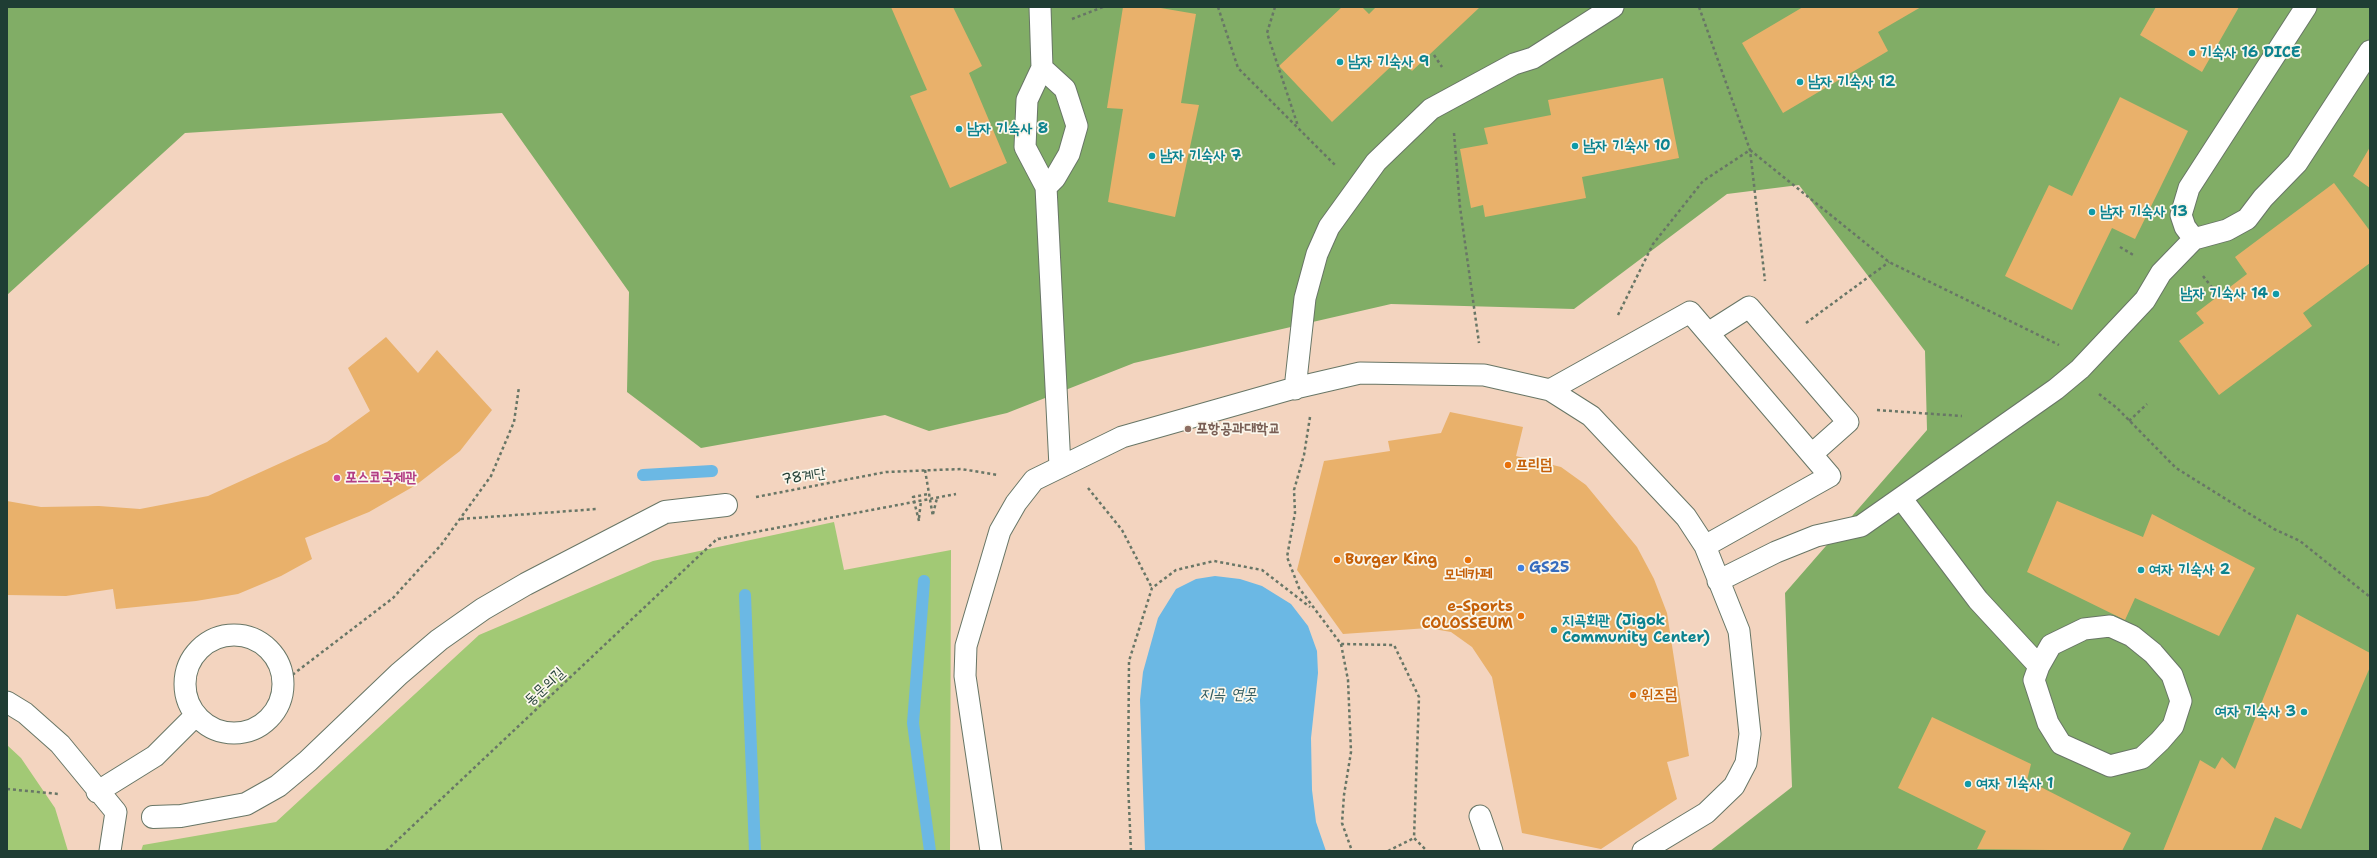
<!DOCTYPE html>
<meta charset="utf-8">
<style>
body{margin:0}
#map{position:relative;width:2377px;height:858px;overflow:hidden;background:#f0e1c2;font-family:"Shantell Sans",sans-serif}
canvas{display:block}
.frame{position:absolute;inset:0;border:8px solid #1f3d34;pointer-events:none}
</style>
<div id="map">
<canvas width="2377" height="858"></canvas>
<div class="frame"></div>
</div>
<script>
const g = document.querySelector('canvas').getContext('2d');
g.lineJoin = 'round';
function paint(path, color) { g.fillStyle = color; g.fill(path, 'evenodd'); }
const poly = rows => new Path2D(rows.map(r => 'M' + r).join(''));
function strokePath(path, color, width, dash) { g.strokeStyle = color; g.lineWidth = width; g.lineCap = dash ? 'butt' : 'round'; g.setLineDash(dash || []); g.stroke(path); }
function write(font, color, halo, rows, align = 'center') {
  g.font = font + ' "Shantell Sans","Poor Story",sans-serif'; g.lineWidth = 3.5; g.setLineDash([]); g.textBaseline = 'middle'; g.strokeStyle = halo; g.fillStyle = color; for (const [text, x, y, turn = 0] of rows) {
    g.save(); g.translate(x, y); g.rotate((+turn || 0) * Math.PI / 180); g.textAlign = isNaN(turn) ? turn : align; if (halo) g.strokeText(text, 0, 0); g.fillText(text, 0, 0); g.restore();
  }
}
paint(poly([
 [7,7,2370,7,2370,851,7,851]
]), '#f3d4bf');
paint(poly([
 [834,522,844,570,951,550,950,851,141,851,143,845,276,822,479,635,653,561],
 [7,745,21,758,55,808,68,851,7,851]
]), '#a2c975');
paint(poly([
 [7,7,2370,7,2370,851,1710,851,1792,787,1785,593,1927,430,1925,351,1799,185,1727,194,1574,309,1391,304,1134,363,1007,413,929,431,885,415,701,448,627,392,629,292,502,113,185,133,7,295]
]), '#81ad66');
paint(poly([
 [1215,576,1240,579,1262,586,1291,604,1308,626,1317,651,1318,673,1311,738,1312,790,1316,822,1326,851,1145,851,1140,700,1143,672,1158,618,1176,589,1196,579]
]), '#6bb8e4');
strokePath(poly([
 [643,475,712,471],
 [924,581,913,723,930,851],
 [745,595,755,851]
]), '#6bb8e4', 12);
paint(poly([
 [891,7,953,7,982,66,969,73,1007,163,950,188,910,96,927,90],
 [1123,7,1155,7,1196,14,1181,103,1199,105,1175,217,1108,202,1123,109,1107,108],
 [1342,7,1362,7,1369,14,1376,7,1480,7,1412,71,1400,58,1332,122,1279,66],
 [1803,7,1921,7,1878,32,1888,51,1783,113,1742,43],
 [2156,7,2239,7,2202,72,2140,35],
 [1663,78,1679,158,1582,177,1586,198,1485,217,1483,205,1471,208,1460,149,1488,144,1484,128,1551,115,1548,100],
 [2120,97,2188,131,2135,239,2112,228,2072,310,2005,276,2049,185,2072,196],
 [2370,147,2370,188,2353,176],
 [2334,183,2370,231,2370,263,2303,313,2312,326,2219,395,2179,341,2204,323,2196,313,2247,274,2235,257],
 [386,337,418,373,437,350,492,410,460,451,416,485,369,512,305,538,312,559,281,576,238,594,196,601,116,609,113,589,66,596,7,595,7,501,41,507,99,506,140,509,208,496,327,442,370,411,348,368],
 [1450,412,1523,427,1516,456,1561,467,1586,485,1637,547,1654,579,1667,613,1689,756,1667,762,1677,799,1601,849,1522,833,1492,677,1472,647,1451,632,1428,628,1343,634,1297,570,1324,461,1390,451,1388,441,1441,433],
 [2057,501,2143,537,2152,514,2255,568,2219,636,2135,598,2125,620,2027,572],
 [2297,614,2370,653,2370,667,2301,829,2275,817,2261,851,2163,851,2200,760,2215,769,2222,757,2235,769],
 [1932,717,2031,764,2027,780,2131,833,2122,851,1977,849,1986,831,1898,788]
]), '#e9b16b');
const lane = poly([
 [1040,7,1042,68,1027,100,1025,147,1046,187,1060,467],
 [1042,68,1065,89,1077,126,1069,154,1055,178,1046,187],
 [2194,239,2185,227,2181,215,2189,188,2306,7],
 [1708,333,1749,307,1835,407,1848,422,1812,454],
 [1295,389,1305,298,1317,254,1329,227,1376,162,1431,109,1514,64,1533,58,1613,7],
 [1550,390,1690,312,1830,476,1705,546],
 [1901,498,1978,600,2039,666],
 [1718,581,1776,552,1816,536,1861,526,2056,389,2080,369,2145,300,2161,273,2194,239,2227,230,2247,219,2263,198,2297,163,2370,51],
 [2110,626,2132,636,2153,653,2172,675,2181,701,2173,726,2160,741,2142,758,2110,766,2061,744,2048,723,2034,680,2039,666,2051,645,2084,629,2110,626],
 '185 684a49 49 0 1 1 98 0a49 49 0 1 1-98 0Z',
 [7,702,25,713,60,744,116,812,110,851],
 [97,792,155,756,196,715],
 [1480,816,1492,851],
 [991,851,965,676,966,646,1000,531,1016,503,1034,480,1122,437,1291,389,1360,373,1484,375,1550,390,1591,416,1686,517,1705,546,1739,631,1750,734,1746,763,1734,786,1706,813,1643,851]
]);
const street = poly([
 [153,817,181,816,246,804,278,786,308,761,399,674,439,640,483,609,526,584,665,512,726,505]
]);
strokePath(lane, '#687666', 23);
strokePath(street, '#687666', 24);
strokePath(poly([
 [1218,7,1238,68,1335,165],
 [1275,7,1267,33,1298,126],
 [1699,7,1750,150,1765,281],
 [1072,19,1103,7],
 [1434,55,1442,67],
 [1454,133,1460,207,1479,343],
 [2120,247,2135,256],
 [2203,276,2214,290],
 [1618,315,1653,244,1703,181,1750,150,1889,262,2059,345],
 [1806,323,1889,262],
 [2099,394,2117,408,2176,468,2274,529,2300,541,2370,597],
 [1877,410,1962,416],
 [1310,417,1304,455,1294,490,1295,513,1287,557,1299,588,1341,644,1394,645,1419,697,1414,838,1427,851],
 [2129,421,2147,404],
 [925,470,933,517],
 [1088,488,1122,530,1152,588],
 [756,497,886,472,961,469,998,475],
 [933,514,937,498],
 [919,518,921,501],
 [461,519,597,509],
 [919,521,913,497,928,494],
 [1341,644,1348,680,1351,752,1344,795,1342,823,1352,851],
 [283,682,393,598,441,545,491,476,514,422,519,387],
 [7,789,59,794],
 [386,851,718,538],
 [1131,851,1128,783,1129,661,1152,588,1176,570,1214,561,1262,570,1310,607],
 [1388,851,1414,838]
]), '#687666', 2.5, [3, 3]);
strokePath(lane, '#fff', 21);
strokePath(street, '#fff', 22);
strokePath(poly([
 [718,539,956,494]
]), '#687666', 2.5, [3, 3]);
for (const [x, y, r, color] of [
 [2192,53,4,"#0f9aa8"],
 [1340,62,4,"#0f9aa8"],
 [1800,82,4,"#0f9aa8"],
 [959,129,4,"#0f9aa8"],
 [1575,146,4,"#0f9aa8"],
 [1152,156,4,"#0f9aa8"],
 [2092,212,4,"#0f9aa8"],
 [2276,294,4,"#0f9aa8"],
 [1188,429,4,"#8d6e63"],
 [1508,465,4,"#e8710a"],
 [337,478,4,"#d1479c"],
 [1337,560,4,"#e8710a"],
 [1468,560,4,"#e8710a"],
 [1521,568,4,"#3f7fe0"],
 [2141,570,4,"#0f9aa8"],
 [1521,616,4,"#e8710a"],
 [1554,630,4,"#0f9aa8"],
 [1633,695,4,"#e8710a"],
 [2304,712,4,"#0f9aa8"],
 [1968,784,4,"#0f9aa8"]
]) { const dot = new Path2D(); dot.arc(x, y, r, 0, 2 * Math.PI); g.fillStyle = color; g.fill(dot); strokePath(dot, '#fbf7ec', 1.5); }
write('bold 15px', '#0d838f', '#fbf7ec', [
 ["기숙사 16 DICE",2200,53],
 ["남자 기숙사 9",1348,62],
 ["남자 기숙사 12",1808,82],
 ["남자 기숙사 8",967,129],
 ["남자 기숙사 10",1583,146],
 ["남자 기숙사 7",1160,156],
 ["남자 기숙사 13",2100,212],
 ["남자 기숙사 14",2268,294,"right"],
 ["여자 기숙사 2",2149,570],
 ["지곡회관 (Jigok",1562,621],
 ["Community Center)",1562,638],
 ["여자 기숙사 3",2296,712,"right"],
 ["여자 기숙사 1",1976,784]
], 'left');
write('bold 15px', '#785e54', '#fbf7ec', [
 ["포항공과대학교",1196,429]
], 'left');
write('bold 15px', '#c56008', '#fbf7ec', [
 ["프리덤",1516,465],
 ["Burger King",1345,560],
 ["모네카페",1468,575,"center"],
 ["e-Sports",1513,607,"right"],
 ["COLOSSEUM",1513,624,"right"],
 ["위즈덤",1641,695]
], 'left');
write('15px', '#1f3d34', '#fbf7ec', [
 ["78계단",804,477,-9],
 ["동문의길",545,687,-43]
]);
write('bold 15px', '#b23c85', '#fbf7ec', [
 ["포스코국제관",345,478]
], 'left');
write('bold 15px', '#366cbe', '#fbf7ec', [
 ["GS25",1529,568]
], 'left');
write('italic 16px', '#325c60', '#fbf7ec', [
 ["지곡 연못",1228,695]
]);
</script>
